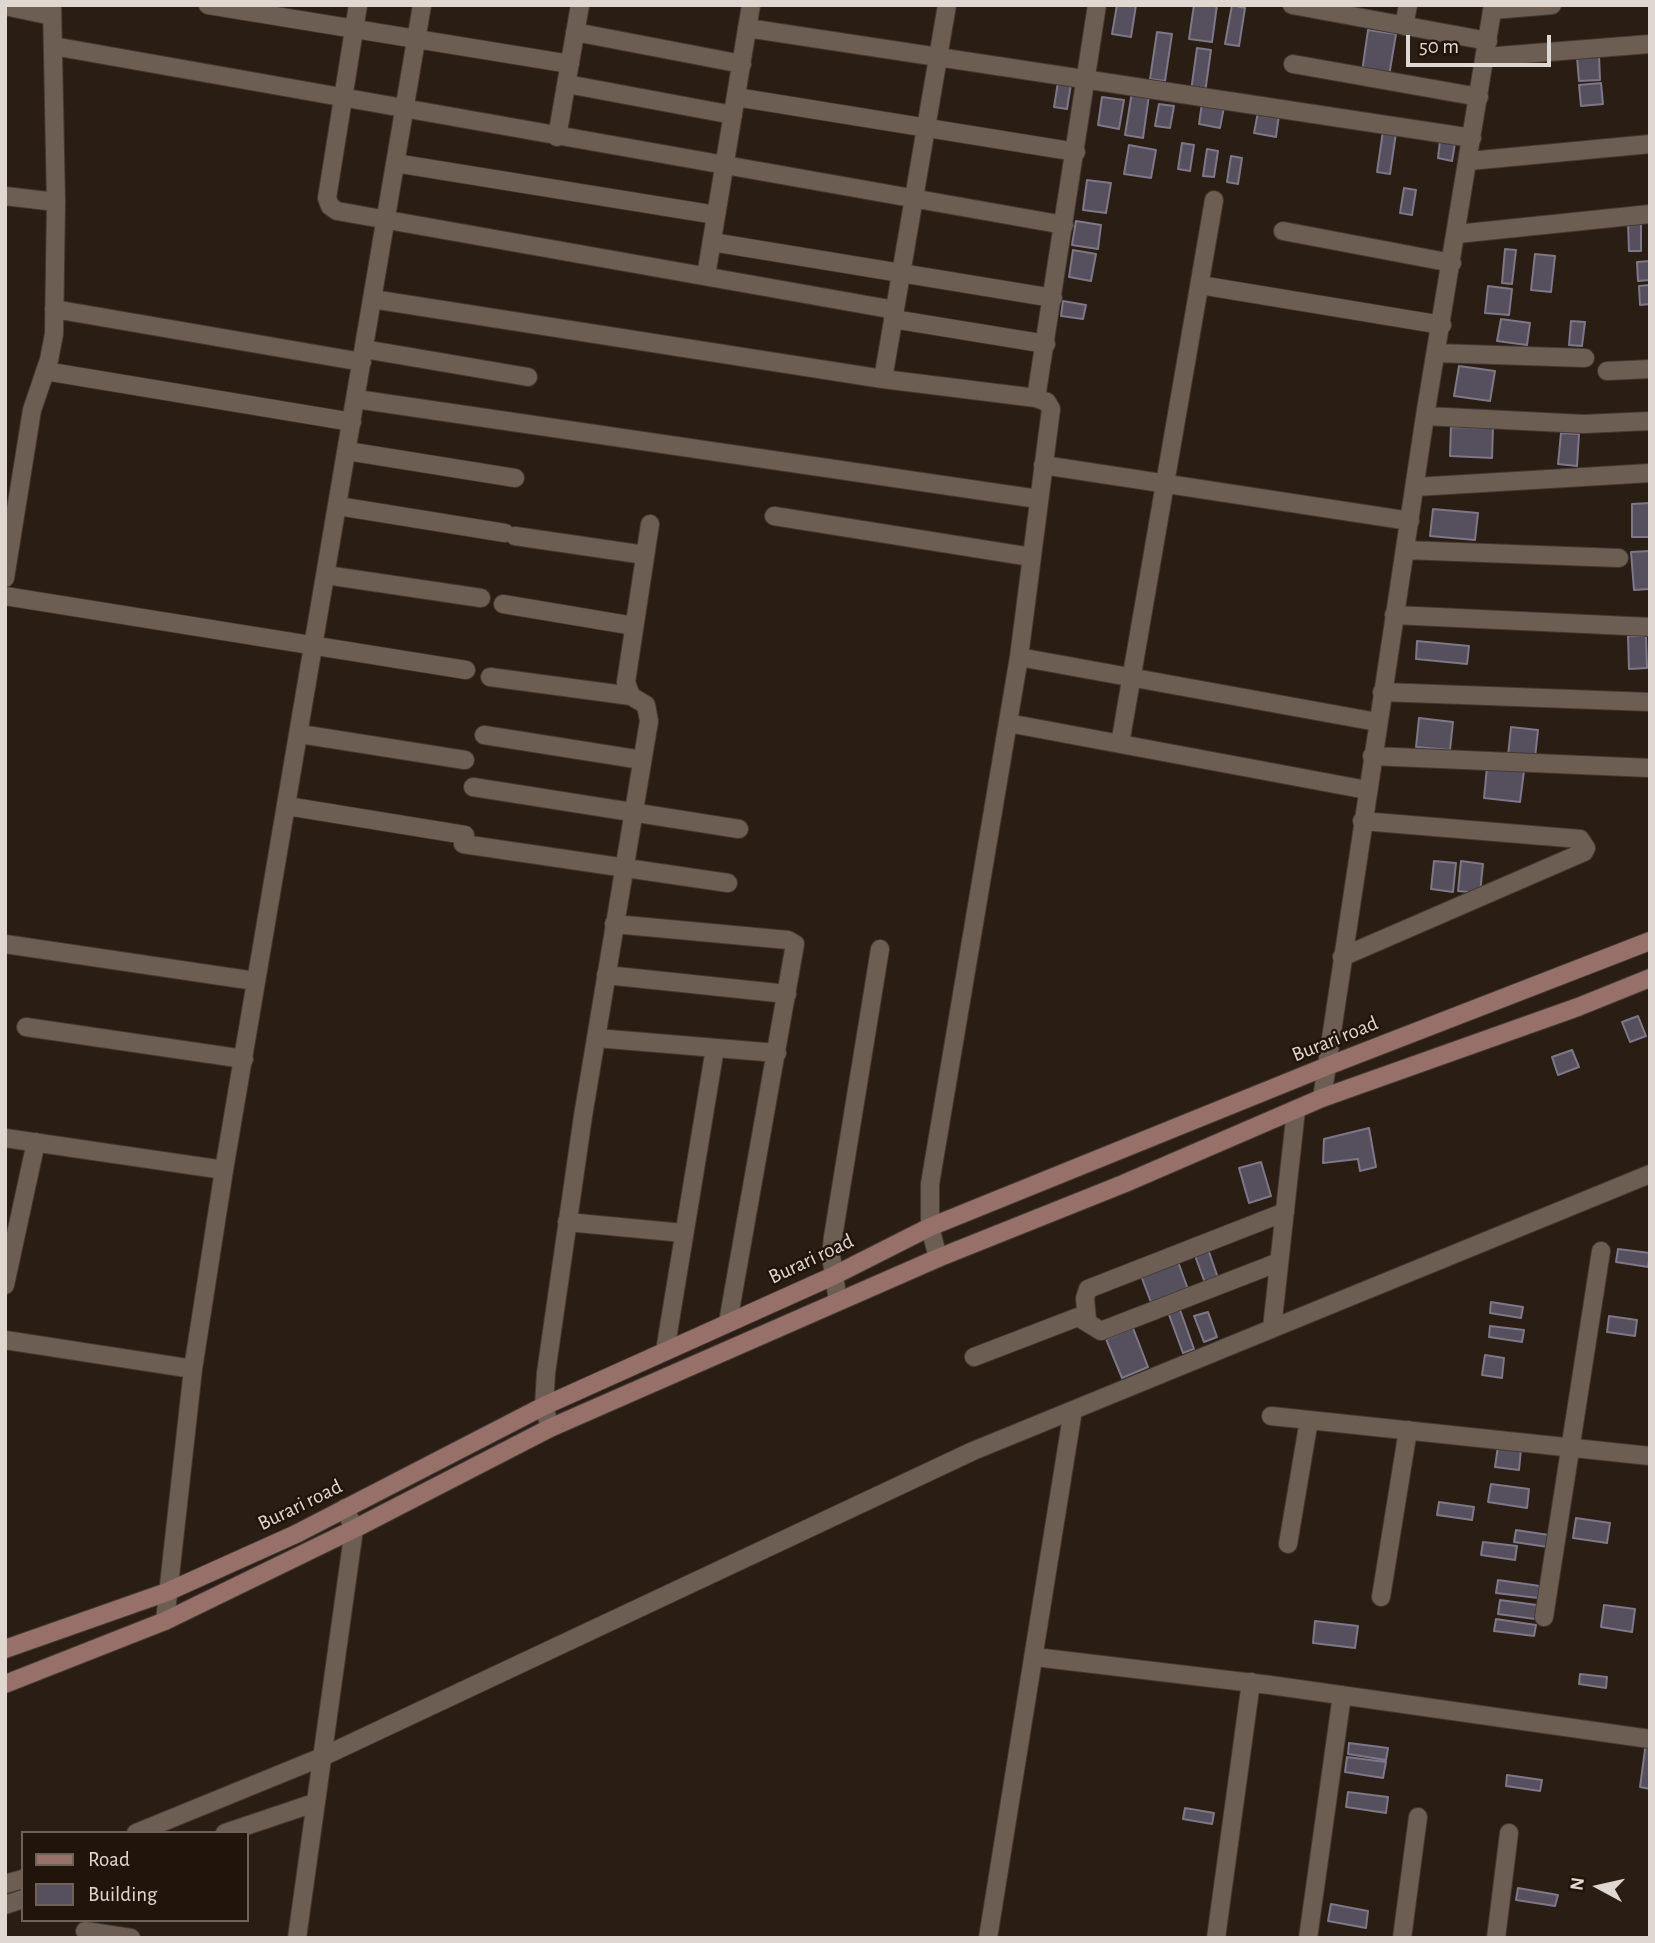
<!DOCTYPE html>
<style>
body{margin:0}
#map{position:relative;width:1655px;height:1943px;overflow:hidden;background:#2a1d14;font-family:"Alegreya Sans",sans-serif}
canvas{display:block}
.frame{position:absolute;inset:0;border:7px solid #e0d7d1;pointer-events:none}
.legend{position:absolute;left:21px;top:1831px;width:228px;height:91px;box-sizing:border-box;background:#20140b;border:2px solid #6d625a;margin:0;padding:9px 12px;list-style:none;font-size:21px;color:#e0d7d1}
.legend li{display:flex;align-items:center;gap:14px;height:35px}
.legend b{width:35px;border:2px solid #6d625a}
.north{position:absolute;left:1564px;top:1852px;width:70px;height:70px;-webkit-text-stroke:5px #20140b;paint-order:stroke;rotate:278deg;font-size:19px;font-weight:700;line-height:28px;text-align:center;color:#e0d7d1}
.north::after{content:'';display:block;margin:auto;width:24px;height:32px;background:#e0d7d1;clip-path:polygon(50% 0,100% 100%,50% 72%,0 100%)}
.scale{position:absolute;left:1406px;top:35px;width:145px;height:32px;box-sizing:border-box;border:4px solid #e0d7d1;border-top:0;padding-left:9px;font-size:21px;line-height:24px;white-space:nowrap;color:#e0d7d1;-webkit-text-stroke:5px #20140b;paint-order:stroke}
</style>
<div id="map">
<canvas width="1655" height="1943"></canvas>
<div class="frame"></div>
<ul class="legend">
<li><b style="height:9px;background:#967069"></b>Road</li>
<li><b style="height:19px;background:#554f5e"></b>Building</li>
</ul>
<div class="north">N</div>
<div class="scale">50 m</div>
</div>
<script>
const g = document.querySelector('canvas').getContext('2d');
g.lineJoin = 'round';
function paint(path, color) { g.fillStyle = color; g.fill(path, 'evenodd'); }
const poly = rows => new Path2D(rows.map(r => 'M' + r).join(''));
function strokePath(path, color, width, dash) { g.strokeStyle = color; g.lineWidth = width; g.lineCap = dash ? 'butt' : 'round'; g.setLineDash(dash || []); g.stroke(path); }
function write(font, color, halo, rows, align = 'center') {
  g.font = font + ' "Alegreya Sans",sans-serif'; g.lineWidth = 5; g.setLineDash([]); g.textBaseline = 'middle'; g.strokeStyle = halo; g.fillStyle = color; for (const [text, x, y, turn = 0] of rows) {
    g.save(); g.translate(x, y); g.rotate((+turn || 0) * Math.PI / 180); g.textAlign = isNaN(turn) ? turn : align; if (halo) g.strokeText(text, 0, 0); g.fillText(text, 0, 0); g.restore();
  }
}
const building = poly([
 [1117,5,1136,5,1131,37,1112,34,1117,5],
 [1194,5,1217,5,1212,42,1189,39,1194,5],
 [1232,5,1245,8,1239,46,1225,44,1232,5],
 [1368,30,1396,34,1389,76,1362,72,1368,30],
 [1157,32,1172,34,1165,81,1150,79,1157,32],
 [1197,48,1211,50,1205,93,1191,91,1197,48],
 [1599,55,1600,80,1579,81,1577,57,1599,55],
 [1058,82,1071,84,1067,109,1054,107,1058,82],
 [1601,83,1603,104,1581,106,1579,85,1601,83],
 [1132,92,1149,95,1143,138,1125,135,1132,92],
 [1102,97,1124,100,1119,129,1098,125,1102,97],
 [1202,103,1224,107,1220,128,1199,124,1202,103],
 [1159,104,1174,106,1170,128,1155,126,1159,104],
 [1258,112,1279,115,1276,137,1254,133,1258,112],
 [1383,131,1396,133,1390,174,1377,172,1383,131],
 [1440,140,1455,143,1452,161,1438,158,1440,140],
 [1182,143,1194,145,1190,171,1178,169,1182,143],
 [1129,145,1156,150,1151,178,1124,174,1129,145],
 [1207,149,1218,151,1214,177,1203,176,1207,149],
 [1231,156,1242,158,1238,184,1227,182,1231,156],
 [1087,180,1111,183,1106,213,1083,210,1087,180],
 [1404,188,1416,190,1412,215,1400,213,1404,188],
 [1076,221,1101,225,1098,249,1072,245,1076,221],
 [1641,221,1641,251,1629,251,1628,222,1641,221],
 [1505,249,1516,250,1512,284,1502,283,1505,249],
 [1073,250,1096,254,1091,281,1069,277,1073,250],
 [1535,254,1555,256,1551,292,1531,290,1535,254],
 [1650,261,1650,280,1638,281,1637,262,1650,261],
 [1650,285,1650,304,1640,305,1639,286,1650,285],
 [1488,286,1512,289,1509,315,1485,313,1488,286],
 [1063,301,1086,305,1083,319,1061,316,1063,301],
 [1501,319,1530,323,1527,345,1497,341,1501,319],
 [1571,321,1585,322,1582,346,1569,345,1571,321],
 [1459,366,1495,371,1490,401,1454,396,1459,366],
 [1451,427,1493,428,1492,458,1450,456,1451,427],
 [1561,433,1579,434,1577,466,1558,464,1561,433],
 [1650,503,1650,537,1632,537,1632,504,1650,503],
 [1433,509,1478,513,1475,540,1430,536,1433,509],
 [1650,551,1650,589,1634,590,1631,552,1650,551],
 [1628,636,1646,636,1647,668,1629,669,1628,636],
 [1417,641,1469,646,1467,664,1416,659,1417,641],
 [1419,718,1453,722,1450,750,1416,747,1419,718],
 [1511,727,1538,730,1535,758,1508,756,1511,727],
 [1487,767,1524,771,1520,802,1484,798,1487,767],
 [1434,861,1456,863,1453,892,1431,889,1434,861],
 [1461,861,1483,864,1480,893,1458,891,1461,861],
 [1638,1016,1646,1036,1630,1042,1622,1022,1638,1016],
 [1572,1050,1579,1067,1558,1075,1552,1057,1572,1050],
 [1369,1128,1376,1167,1360,1171,1358,1159,1323,1163,1324,1139,1369,1128],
 [1261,1162,1271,1196,1249,1203,1239,1168,1261,1162],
 [1208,1249,1218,1278,1205,1283,1194,1253,1208,1249],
 [1618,1249,1650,1253,1648,1267,1616,1262,1618,1249],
 [1177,1259,1189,1292,1152,1305,1140,1273,1177,1259],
 [1491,1302,1523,1307,1521,1318,1490,1313,1491,1302],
 [1179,1307,1194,1349,1183,1353,1168,1312,1179,1307],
 [1208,1312,1217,1337,1204,1342,1194,1316,1208,1312],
 [1609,1316,1637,1320,1635,1336,1607,1332,1609,1316],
 [1490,1326,1524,1330,1522,1342,1489,1337,1490,1326],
 [1133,1328,1148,1367,1122,1378,1106,1339,1133,1328],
 [1485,1355,1504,1358,1502,1378,1482,1375,1485,1355],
 [1498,1446,1521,1449,1519,1470,1495,1467,1498,1446],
 [1491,1484,1529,1489,1527,1508,1488,1502,1491,1484],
 [1439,1502,1474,1507,1472,1520,1437,1515,1439,1502],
 [1576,1518,1610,1523,1607,1543,1573,1538,1576,1518],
 [1516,1530,1549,1535,1548,1547,1514,1542,1516,1530],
 [1483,1542,1517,1546,1515,1560,1481,1555,1483,1542],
 [1498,1580,1540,1586,1538,1598,1496,1593,1498,1580],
 [1500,1600,1537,1605,1535,1619,1498,1614,1500,1600],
 [1604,1605,1635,1609,1632,1632,1601,1627,1604,1605],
 [1496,1619,1536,1625,1534,1636,1494,1631,1496,1619],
 [1315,1621,1358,1626,1355,1648,1313,1643,1315,1621],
 [1580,1674,1607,1677,1606,1688,1579,1684,1580,1674],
 [1646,1742,1650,1742,1650,1789,1640,1787,1646,1742],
 [1349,1743,1388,1748,1386,1760,1348,1754,1349,1743],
 [1347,1757,1386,1762,1383,1778,1345,1772,1347,1757],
 [1507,1775,1542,1780,1540,1791,1506,1786,1507,1775],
 [1348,1792,1388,1797,1386,1813,1346,1807,1348,1792],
 [1185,1808,1214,1813,1212,1824,1183,1819,1185,1808],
 [1518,1888,1558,1895,1555,1906,1516,1900,1518,1888],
 [1331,1904,1368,1911,1366,1928,1328,1921,1331,1904]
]);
paint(building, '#554f5e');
strokePath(building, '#7e7787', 2);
const street = poly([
 [208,5,570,64],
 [358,5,327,198,330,206,337,211,895,310],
 [1292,5,1488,41],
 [5,6,52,16],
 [1493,10,1552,5],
 [1404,26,1408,5],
 [747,28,1472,138],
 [575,32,742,64],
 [53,46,1064,225],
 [1485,57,1650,44],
 [1293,64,1479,97],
 [567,84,733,115],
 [736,97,1076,152],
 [557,137,580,5],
 [1469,161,1650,144],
 [395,163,716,215],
 [5,196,56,202],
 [1283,231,1452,263],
 [1457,234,1650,214],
 [712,242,1053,298],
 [706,276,751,5],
 [1200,285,1442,325],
 [372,299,883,379,1036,398,1047,402,1051,409,1019,657,930,1184,930,1227,938,1258],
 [54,309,362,362],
 [893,319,1046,344],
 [364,349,528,377],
 [1436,353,1585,358],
 [45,371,352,422],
 [1607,371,1650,369],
 [883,379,947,5],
 [1036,398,1097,5],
 [356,399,1038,499],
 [1425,416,1584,424,1650,421],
 [347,451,515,478],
 [1043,465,1410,521],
 [1415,487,1650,473],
 [338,506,505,533],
 [774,516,1031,557],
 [515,536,645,555],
 [1405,550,1619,558],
 [326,575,481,598],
 [5,578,32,410,49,360,54,334,56,202,52,5],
 [5,596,466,670],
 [503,604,634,626],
 [1394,615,1650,627],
 [1019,657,1377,722],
 [490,677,631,696],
 [1382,692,1650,702],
 [1008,723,1367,790],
 [300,734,465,760],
 [484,735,642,760],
 [1120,744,1214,200],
 [1372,756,1650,768],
 [473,787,739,829],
 [287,806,465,835,463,844,728,883],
 [614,924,788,940,795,944,728,1322],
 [5,944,255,981],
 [1342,957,1584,852,1586,848,1580,839,1362,821],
 [606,975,787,994],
 [26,1027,244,1059],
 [596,1038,777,1053],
 [1322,1098,1425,416,1493,5],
 [5,1138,224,1170],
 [567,1222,683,1233],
 [5,1285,36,1142],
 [838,1301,831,1256,833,1237,880,949],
 [1087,1320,1085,1298,1088,1289,1285,1212],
 [1272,1328,1296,1110],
 [5,1340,193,1369],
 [665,1351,715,1048],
 [974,1357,1078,1317,1101,1331,1279,1262],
 [1271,1416,1650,1456],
 [550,1428,544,1406,546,1373,583,1116,649,721,646,705,631,696,626,682,650,524],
 [1288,1544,1309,1420],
 [1381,1597,1408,1430],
 [1544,1617,1601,1251],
 [165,1621,193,1369,224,1170,422,5],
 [1035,1657,1270,1685,1650,1739],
 [136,1833,322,1757,973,1451,1650,1174],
 [225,1833,314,1803],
 [5,1884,23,1879],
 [5,1905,23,1899],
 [85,1931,131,1938],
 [297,1938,354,1529,345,1508],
 [988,1938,1073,1410],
 [1216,1938,1251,1682],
 [1308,1938,1342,1695],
 [1402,1938,1418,1817],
 [1496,1938,1509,1833]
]);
const secondary = poly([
 [5,1649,167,1592,296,1534,544,1406,833,1276,930,1227,1325,1067,1650,941],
 [5,1684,165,1621,354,1529,550,1428,938,1258,1123,1184,1322,1098,1578,1007,1650,978]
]);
strokePath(street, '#433934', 20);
strokePath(secondary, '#433934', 20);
strokePath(street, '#6d5e53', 18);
strokePath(secondary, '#967069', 18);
write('21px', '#e0d7d1', '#20140b', [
 ["Burari road",1335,1039,-22],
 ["Burari road",811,1259,-25],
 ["Burari road",300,1505,-26]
]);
</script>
